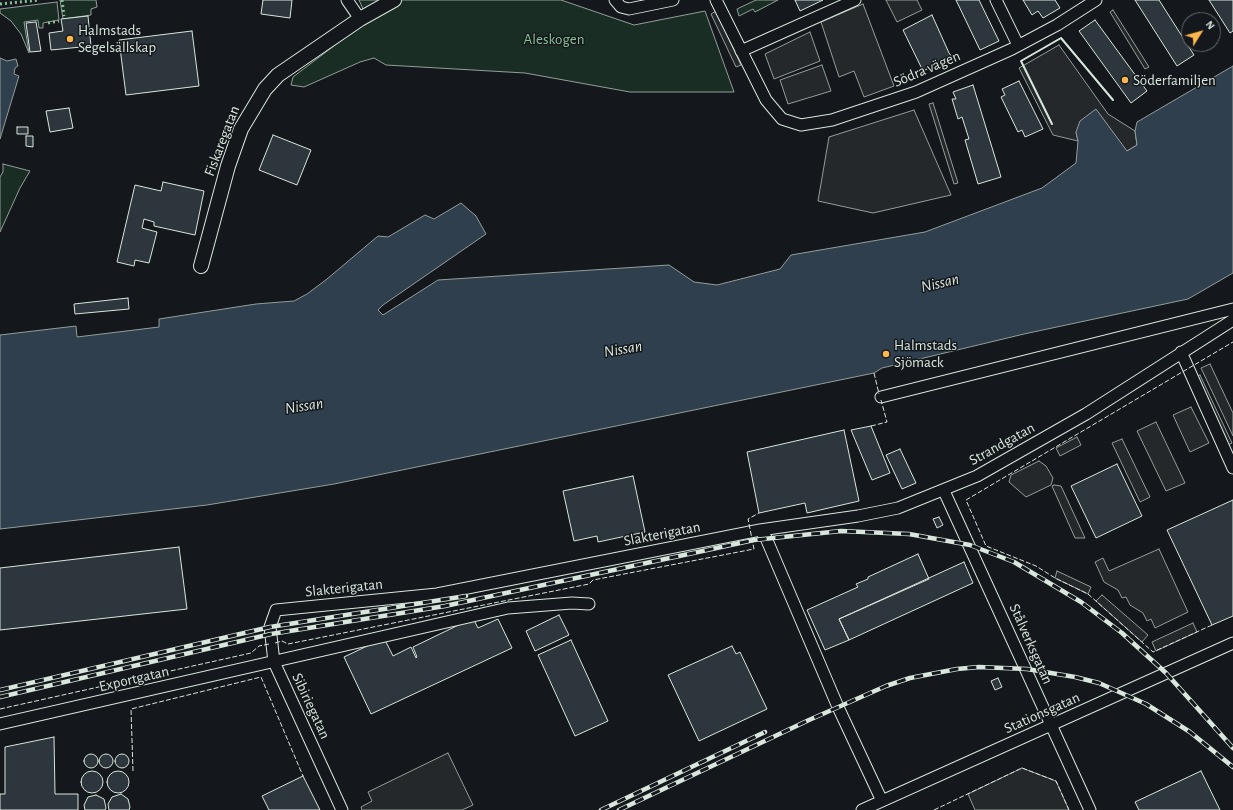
<!DOCTYPE html>
<meta charset="utf-8">
<style>
body{margin:0}
#map{position:relative;width:1233px;height:810px;overflow:hidden;background:#14181c;font-family:"Alegreya Sans",sans-serif}
canvas{display:block}
.north{position:absolute;left:1181px;top:12px;width:40px;height:40px;box-sizing:border-box;background:#14181c;border:1px solid #626a69;border-radius:50%;rotate:53deg;font-size:11px;font-weight:700;line-height:16px;text-align:center;color:#d8e6dc}
.north::after{content:'';display:block;margin:auto;width:14px;height:18px;background:#ffb74d;clip-path:polygon(50% 0,100% 100%,50% 72%,0 100%)}
</style>
<div id="map">
<canvas width="1233" height="810"></canvas>
<div class="north">N</div>
</div>
<script>
const g = document.querySelector('canvas').getContext('2d');
g.lineJoin = 'round';
function paint(path, color) { g.fillStyle = color; g.fill(path, 'evenodd'); }
const poly = rows => new Path2D(rows.map(r => 'M' + r).join(''));
function strokePath(path, color, width, dash) { g.strokeStyle = color; g.lineWidth = width; g.lineCap = dash ? 'butt' : 'round'; g.setLineDash(dash || []); g.stroke(path); }
function write(font, color, halo, rows, align = 'center') {
  g.font = font + ' "Alegreya Sans",sans-serif'; g.lineWidth = 3; g.setLineDash([]); g.textBaseline = 'middle'; g.strokeStyle = halo; g.fillStyle = color; for (const [text, x, y, turn = 0] of rows) {
    g.save(); g.translate(x, y); g.rotate((+turn || 0) * Math.PI / 180); g.textAlign = isNaN(turn) ? turn : align; if (halo) g.strokeText(text, 0, 0); g.fillText(text, 0, 0); g.restore();
  }
}
const green = poly([
 [60,0,96,0,97,7,91,9,91,15,63,19,60,0],
 [359,0,561,0,634,25,705,11,734,92,630,92,525,73,386,65,374,58,360,62,304,87,291,85,293,77,368,20,359,0],
 [756,0,778,0,755,12,753,9,739,16,737,9,756,0],
 [57,2,59,20,43,23,43,28,39,28,38,20,24,22,29,53,21,34,11,21,0,13,0,9,57,2],
 [3,164,30,171,20,188,0,232,0,177,3,172,3,164]
]);
paint(green, '#1a2d24');
strokePath(green, '#939e99', 1);
const parking = poly([
 [886,0,917,0,922,10,897,22,886,0],
 [863,4,894,86,864,97,854,71,839,77,821,22,863,4],
 [1113,10,1149,67,1145,69,1110,12,1113,10],
 [716,11,741,65,736,67,711,14,716,11],
 [810,32,820,61,774,79,765,54,810,32],
 [1059,45,1108,114,1135,131,1137,145,1127,151,1076,132,1078,141,1053,135,1019,68,1059,45],
 [822,65,831,91,788,104,780,80,822,65],
 [933,103,958,183,954,184,929,104,933,103],
 [914,110,951,195,873,213,818,201,829,137,914,110],
 [1210,364,1233,413,1233,436,1201,368,1210,364],
 [1200,375,1232,443,1228,445,1196,377,1200,375],
 [1191,407,1209,443,1190,452,1173,415,1191,407],
 [1156,422,1185,483,1166,491,1137,431,1156,422],
 [1077,437,1081,445,1060,456,1056,448,1077,437],
 [1122,439,1150,497,1140,502,1112,443,1122,439],
 [1039,461,1046,466,1053,478,1051,485,1026,497,1009,482,1011,475,1039,461],
 [1054,485,1061,486,1085,538,1075,538,1052,486,1054,485],
 [1159,549,1188,612,1155,628,1151,619,1147,621,1143,613,1130,605,1126,597,1122,598,1118,590,1104,582,1095,562,1103,558,1109,571,1159,549],
 [1057,571,1091,587,1088,594,1055,578,1057,571],
 [1102,595,1148,635,1142,642,1096,601,1102,595],
 [1193,623,1197,632,1156,651,1152,642,1193,623],
 [448,753,473,805,462,810,362,810,361,807,372,801,368,792,448,753],
 [1022,768,1056,781,1069,810,975,810,968,794,1022,768]
]);
paint(parking, '#24282b');
strokePath(parking, '#939e99', 1);
const water = poly([
 [0,58,7,61,16,59,18,66,15,68,14,74,19,76,0,139,0,58],
 [1233,66,1233,273,1188,299,1024,334,882,368,874,373,334,484,207,505,0,529,0,335,76,326,77,337,159,327,159,319,256,304,294,301,307,294,327,279,378,236,388,237,425,215,434,219,461,203,476,216,486,234,383,305,378,310,383,315,438,280,669,265,694,282,717,285,780,269,791,255,925,232,1042,188,1076,163,1078,141,1076,132,1080,121,1096,109,1127,151,1137,145,1135,131,1137,122,1233,66]
]);
paint(water, '#2f3f4d');
strokePath(water, '#939e99', 1);
const building = poly([
 [263,0,292,0,290,18,261,14,263,0],
 [795,0,823,0,800,11,795,0],
 [956,0,979,0,999,41,980,50,956,0],
 [1023,0,1055,0,1060,8,1043,18,1038,11,1032,15,1023,0],
 [1135,0,1159,0,1194,55,1177,66,1135,0],
 [1209,0,1233,0,1233,31,1230,33,1209,0],
 [932,15,949,53,952,57,923,71,903,30,932,15],
 [88,16,91,46,51,50,49,33,63,31,61,19,88,16],
 [1095,20,1147,91,1131,103,1079,31,1095,20],
 [36,22,41,51,30,52,26,23,36,22],
 [192,31,199,86,126,95,119,40,192,31],
 [1019,81,1043,129,1025,137,1022,130,1018,132,1001,97,1005,95,1002,89,1019,81],
 [973,85,1001,177,978,184,965,140,969,139,962,117,958,119,952,99,956,99,953,92,973,85],
 [69,108,73,128,50,132,46,111,69,108],
 [17,127,28,127,28,134,17,134,17,127],
 [273,135,311,150,297,185,259,170,273,135],
 [26,136,33,136,33,147,26,146,26,136],
 [163,182,204,191,195,235,154,226,154,222,144,219,142,228,157,232,149,263,135,260,134,266,117,262,135,185,161,191,163,182],
 [128,298,129,309,75,314,74,304,128,298],
 [871,426,890,473,872,480,851,430,871,426],
 [844,430,859,501,807,513,805,503,759,513,747,452,844,430],
 [900,449,916,483,902,489,886,455,900,449],
 [1117,464,1142,516,1096,538,1071,486,1117,464],
 [633,476,645,532,598,542,597,536,574,541,563,491,633,476],
 [1233,500,1233,616,1212,625,1167,530,1233,500],
 [939,517,943,525,937,528,933,519,939,517],
 [179,547,187,609,0,630,0,568,179,547],
 [918,554,929,579,839,619,849,640,825,650,807,610,858,587,856,584,868,579,868,577,918,554],
 [964,562,973,583,849,640,839,619,964,562],
 [559,615,569,635,535,651,526,631,559,615],
 [473,618,478,628,498,619,512,648,371,714,344,657,384,638,393,656,411,647,416,658,417,657,413,647,473,618],
 [571,640,608,721,575,736,538,655,571,640],
 [732,646,736,654,740,652,767,709,699,741,668,675,732,646],
 [998,678,1002,687,995,690,991,681,998,678],
 [54,737,55,794,78,794,78,810,0,810,0,794,5,794,5,747,54,737],
 '115 761a7 7 0 1 1 14 0a7 7 0 1 1-14 0Z',
 '99 761a7 7 0 1 1 14 0a7 7 0 1 1-14 0Z',
 '84 761a7 7 0 1 1 14 0a7 7 0 1 1-14 0Z',
 [1201,771,1220,810,1139,810,1135,802,1201,771],
 '81 782a11 11 0 1 1 22 0a11 11 0 1 1-22 0Z',
 '107 782a11 11 0 1 1 22 0a11 11 0 1 1-22 0Z',
 [303,776,320,810,269,810,262,796,303,776],
 [121,794,128,799,130,807,129,810,109,810,108,804,112,797,121,794],
 [96,795,104,799,106,808,105,810,85,810,84,805,88,797,96,795]
]);
paint(building, '#2c363c');
strokePath(building, '#d8e6dc', 1);
const minor = poly([
 [347,0,360,19],
 [615,0,621,7,629,9,673,0],
 [716,0,766,100,782,119,801,125,832,120,916,92,1012,49,1057,25,1096,0],
 [996,0,1018,45],
 [741,51,855,0],
 [1181,352,1233,468],
 [881,397,1233,309],
 [944,491,1090,810],
 [760,530,766,538,838,707,882,801],
 [0,724,508,608,572,603,589,604],
 [342,810,274,662,270,627,276,610,437,594,760,530,858,516,898,508,977,476,1086,414,1233,320],
 [862,810,1233,643]
]);
const tertiary = poly([
 [201,266,228,166,241,129,265,89,278,75,360,19,394,0]
]);
strokePath(minor, '#d8e6dc', 13);
strokePath(tertiary, '#d8e6dc', 16);
strokePath(minor, '#14181c', 11);
strokePath(tertiary, '#14181c', 14);
const rail = poly([
 [0,690,270,627,466,596],
 [0,697,271,634,445,606,754,540,841,531,909,534,970,545,1014,562,1081,602,1122,633,1166,673,1233,748],
 [601,810,765,732],
 [619,810,809,720,886,686,910,678,957,669,979,667,1027,669,1075,677,1099,683,1146,704,1190,732,1233,767]
]);
strokePath(rail, '#d8e6dc', 4.5);
strokePath(rail, '#14181c', 3, [9]);
strokePath(poly([
 [62,0,64,16],
 [0,4,39,0],
 [48,23,59,21]
]), '#8ac095', 3, [2, 3]);
strokePath(poly([
 [874,373,879,394],
 [871,426,887,422,881,400],
 [1212,625,1153,652,1088,594,1055,578,1036,566,986,546,966,500,1233,342],
 [275,643,282,641,288,644,589,584,593,580,754,549,748,519,759,513],
 [0,709,251,653,259,646,269,644],
 [133,771,131,709,261,677,303,776],
 [934,810,1022,768,1056,781,1069,810]
]), '#d8e6dc', 1, [5, 2]);
strokePath(poly([
 [1052,124,1021,61,1061,38,1113,100]
]), '#d8e6dc', 2);
for (const [x, y, r, color] of [
 [70,39,4,"#ffb74d"],
 [1125,80,4,"#ffb74d"],
 [886,354,4,"#ffb74d"]
]) { const dot = new Path2D(); dot.arc(x, y, r, 0, 2 * Math.PI); g.fillStyle = color; g.fill(dot); strokePath(dot, '#14181c', 1.5); }
write('15px', '#d8e6dc', '#14181c', [
 ["Halmstads",78,30],
 ["Segelsällskap",78,47],
 ["Söderfamiljen",1133,80],
 ["Halmstads",894,345],
 ["Sjömack",894,362]
], 'left');
write('15px', '#8ac095', '#14181c', [
 ["Aleskogen",554,39]
]);
write('15px', '#d8e6dc', '#14181c', [
 ["Södra vägen",927,69,-23],
 ["Fiskaregatan",222,141,-69],
 ["Strandgatan",1002,444,-29],
 ["Slakterigatan",662,534,-11],
 ["Slakterigatan",344,588,-6],
 ["Stålverksgatan",1031,644,66],
 ["Exportgatan",134,679,-13],
 ["Sibiriegatan",311,706,65],
 ["Stationsgatan",1042,713,-24]
]);
write('italic 16px', '#d8e6dc', '#14181c', [
 ["Nissan",940,283,-13],
 ["Nissan",623,349,-10],
 ["Nissan",304,406,-9]
]);
</script>
